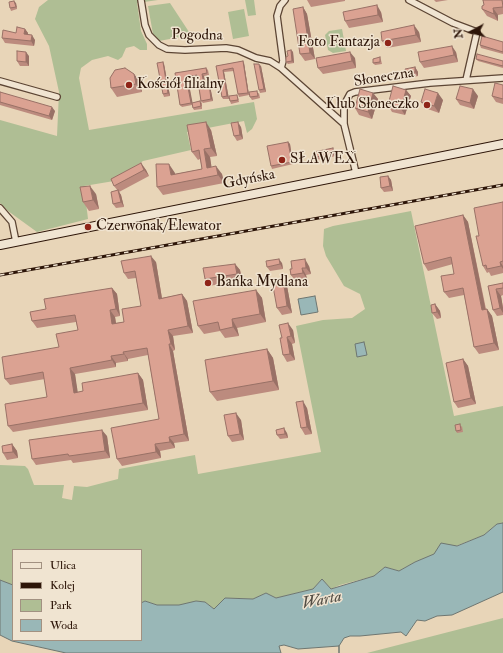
<!DOCTYPE html>
<meta charset="utf-8">
<style>
body{margin:0}
#map{position:relative;width:503px;height:653px;overflow:hidden;background:#e8d5b8;font-family:"IM FELL Double Pica",serif}
canvas{display:block}
.legend{position:absolute;left:12px;top:549px;width:130px;height:92px;box-sizing:border-box;background:#f0e4d1;border:1px solid #a29181;margin:0;padding:5px 7px;list-style:none;font-size:12px;color:#2d1508}
.legend li{display:flex;align-items:center;gap:8px;height:20px}
.legend b{width:20px;border:1px solid #a29181}
.north{position:absolute;left:451px;top:12px;width:40px;height:40px;-webkit-text-stroke:3px #f0e4d1;paint-order:stroke;rotate:263deg;font-size:11px;font-weight:700;line-height:16px;text-align:center;color:#2d1508}
.north::after{content:'';display:block;margin:auto;width:14px;height:18px;background:#2d1508;clip-path:polygon(50% 0,100% 100%,50% 72%,0 100%)}
</style>
<div id="map">
<canvas width="503" height="653"></canvas>
<ul class="legend">
<li><b style="height:5px;background:#f0e4d1"></b>Ulica</li>
<li><b style="height:5px;background:#2d1508"></b>Kolej</li>
<li><b style="height:11px;background:#afbe94"></b>Park</li>
<li><b style="height:11px;background:#99b7b7"></b>Woda</li>
</ul>
<div class="north">N</div>
</div>
<script>
const g = document.querySelector('canvas').getContext('2d');
g.lineJoin = 'round';
function paint(path, color) { g.fillStyle = color; g.fill(path, 'evenodd'); }
const poly = rows => new Path2D(rows.map(r => 'M' + r).join(''));
function strokePath(path, color, width, dash) { g.strokeStyle = color; g.lineWidth = width; g.lineCap = dash ? 'butt' : 'round'; g.setLineDash(dash || []); g.stroke(path); }
function write(font, color, halo, rows, align = 'center') {
  g.font = font + ' "IM FELL Double Pica",serif'; g.lineWidth = 3; g.setLineDash([]); g.textBaseline = 'middle'; g.strokeStyle = halo; g.fillStyle = color; for (const [text, x, y, turn = 0] of rows) {
    g.save(); g.translate(x, y); g.rotate((+turn || 0) * Math.PI / 180); g.textAlign = isNaN(turn) ? turn : align; if (halo) g.strokeText(text, 0, 0); g.fillText(text, 0, 0); g.restore();
  }
}
paint(poly([
 [48,0,158,0,137,3,141,31,147,44,147,50,140,50,134,46,126,48,122,57,118,60,108,56,92,60,81,68,79,78,89,130,254,102,257,119,252,129,247,133,244,121,187,132,191,150,143,161,114,181,84,186,88,219,37,232,8,211,0,203,0,120,57,136,59,92,49,46,35,19,39,7],
 [245,0,254,0,256,15,248,16],
 [170,3,191,35,159,41,153,34,148,6],
 [244,9,249,36,233,39,228,12],
 [342,29,346,51,333,53,328,50,325,35,329,31],
 [411,211,454,416,503,406,503,523,497,524,484,535,415,562,399,571,385,567,374,576,340,585,331,589,322,579,313,589,276,598,266,593,253,599,225,598,214,609,205,602,196,601,179,606,157,605,145,601,141,603,141,550,13,550,13,585,0,580,0,465,25,466,28,469,34,485,64,485,62,498,72,500,74,486,87,487,118,479,119,469,195,455,198,474,321,452,296,326,323,320,352,318,365,309,360,294,344,286,326,256,323,246,324,229,333,226],
 [503,618,503,653,367,653]
]), '#afbe94');
const water = poly([
 [315,296,318,312,301,315,298,299,315,296],
 [364,342,367,355,357,357,355,344,364,342],
 [503,523,503,592,452,615,437,616,425,621,417,620,406,636,401,632,360,636,350,636,344,638,339,646,298,649,284,645,279,646,281,653,66,653,12,641,0,635,0,580,13,585,13,640,141,640,141,603,145,601,157,605,179,605,196,601,205,602,214,609,225,598,253,599,266,593,276,598,313,589,322,579,331,589,374,576,385,567,399,571,415,562,434,554,441,543,457,546,484,535,497,524,503,523]
]);
paint(water, '#99b7b7');
strokePath(water, '#6e7671', 1);
strokePath(poly([
 [339,646,339,653]
]), '#6e7671', 1.5);
const street = poly([
 [141,0,145,25,149,35,159,45,167,49,185,50,226,48,238,50,256,58,270,61,281,68,344,124],
 [409,0,453,23,477,32,466,80],
 [281,68,283,61,277,16,280,6,285,0],
 [0,81,57,97],
 [356,173,344,124,344,105,350,94,355,92,430,83,503,78],
 [0,208,12,222,16,242]
]);
const secondary = poly([
 [0,245,503,144]
]);
strokePath(street, '#5c4534', 8);
strokePath(secondary, '#2d1508', 10);
strokePath(street, '#f0e4d1', 5.5);
strokePath(secondary, '#f0e4d1', 8);
const rail = poly([
 [0,275,503,185]
]);
strokePath(rail, '#2d1508', 3);
strokePath(rail, '#f0e4d1', 1.5, [4.5]);
paint(poly([
 [307,0,345,0,345,1,311,7],
 [434,0,448,0,436,2],
 [503,0,503,14,498,15,498,21,487,16,482,9],
 [16,3,17,9,11,11,10,8],
 [303,7,307,14,315,59,305,61,300,54],
 [381,12,383,22,349,28,345,21],
 [25,29,28,33,28,35,35,40,34,46,5,43,2,38,16,33],
 [419,32,421,42,387,48,382,41],
 [503,42,503,54,481,48,480,45],
 [291,50,293,52,294,63,288,64,286,62,288,56],
 [456,52,458,62,424,68,420,62],
 [29,56,29,66,20,66,17,61],
 [380,57,381,60,382,64,375,65,373,63],
 [355,58,356,68,323,74,318,68],
 [476,59,503,61,503,68,478,61],
 [243,61,244,63,249,95,239,97,238,94,234,71,224,72,229,99,223,99,222,97,216,66],
 [163,62,164,64,170,96,164,97,163,94],
 [261,66,266,92,260,93,259,90],
 [415,67,418,72,418,76,409,78,406,73],
 [206,68,208,70,209,75,204,76,205,84,210,86,213,101,203,103,201,101,197,77,188,79,192,103,200,101,202,103,202,109,194,110,193,108,192,105,182,107,180,105,175,73],
 [134,74,140,82,142,92,117,97,111,88],
 [503,85,503,104,496,102,492,96],
 [406,90,411,96,405,115,392,112,388,105],
 [0,92,55,111,52,120,0,105],
 [259,93,260,98,252,100,250,97],
 [373,93,378,99,372,119,359,115,355,108],
 [478,96,474,109,460,105,456,99],
 [238,97,239,102,231,104,230,101],
 [443,100,439,113,425,108,421,102],
 [241,127,243,139,237,141,234,136],
 [211,130,217,156,210,157,211,167,222,174,224,183,163,195,157,187,175,173,175,174,202,169,200,159,198,160,192,152],
 [288,142,290,144,293,164,272,169,271,166],
 [335,150,336,156,316,160,315,157],
 [141,163,146,170,149,176,119,192,121,195,124,207,116,208,113,204,118,191,114,186],
 [388,176,391,180,393,191,384,192,381,188],
 [96,194,99,209,89,211,83,202],
 [503,202,503,273,491,276,489,272,487,273,483,266,479,236],
 [463,215,468,222,486,309,487,309,492,316,499,350,479,354,474,347,464,295,449,298,444,292,454,274,453,264,428,271,424,264],
 [156,262,162,298,182,294,187,301,193,333,173,336,175,350,173,351,189,441,174,443,175,448,160,451,161,458,122,466,117,459,159,419,148,355,128,359,128,361,116,363,116,367,75,374,77,392,83,391,138,373,143,380,148,410,13,432,8,426,47,397,45,379,10,385,5,379,59,347,78,330,76,322,37,328,32,321,46,309,112,288,117,294,120,316,115,317,116,323,124,322,141,306,136,278,128,279,124,273],
 [282,263,283,269,270,271,267,267],
 [235,264,240,270,242,280,209,286,205,279],
 [309,266,311,274,306,275,307,279,295,281,291,275,290,269],
 [503,283,503,295,501,296,503,308,503,315,497,316,493,310,488,286],
 [287,286,292,313,282,315,277,308],
 [256,290,262,298,266,322,237,328,239,336,225,338,220,331,204,334,198,326],
 [435,304,440,311,441,318,437,319,432,313],
 [293,330,295,343,292,344,295,360,287,362,283,355,282,338],
 [267,349,273,358,279,390,217,401,210,392],
 [463,359,468,366,476,404,458,408,454,402],
 [307,408,312,434,305,435,301,428],
 [241,420,244,440,232,442,228,436],
 [462,426,463,432,457,433,456,431],
 [287,433,288,438,280,439,277,435],
 [107,436,110,458,73,463,71,460,36,465,32,459],
 [12,444,17,451,18,458,7,460,3,453]
]), '#bc8b7e');
paint(poly([
 [14,1,16,3,17,9,16,7],
 [377,5,381,12,383,22,378,15],
 [303,7,307,14,315,59,310,53],
 [493,8,498,15,498,21,494,14],
 [414,25,419,32,421,42,416,35],
 [25,29,28,33,27,39,24,34],
 [32,35,35,40,34,46,31,41],
 [452,46,456,52,458,62,454,55],
 [291,50,293,52,294,63,292,61],
 [26,52,29,56,29,66,26,62],
 [350,52,355,58,356,68,352,61],
 [243,61,244,63,249,95,248,93],
 [163,62,164,64,170,96,168,93],
 [259,64,261,66,266,92,264,89],
 [415,67,418,72,418,76,415,72],
 [223,70,224,72,229,99,227,96],
 [134,74,140,82,142,92,136,84],
 [202,74,204,76,206,87,204,84],
 [186,77,188,79,193,105,191,103],
 [209,84,210,86,213,101,211,99],
 [473,89,478,96,474,109,470,103],
 [406,90,411,96,405,115,401,109],
 [373,93,378,99,372,119,368,112],
 [438,93,443,100,439,113,434,106],
 [52,107,55,111,52,120,49,116],
 [206,122,211,130,217,156,211,148],
 [238,122,241,127,243,139,240,135],
 [288,142,290,144,293,164,292,162],
 [204,149,210,157,213,176,207,168],
 [141,163,146,170,149,176,144,170],
 [169,164,175,173,177,183,171,175],
 [216,166,222,174,224,183,218,175],
 [388,176,391,180,393,191,390,186],
 [90,186,96,194,99,209,93,200],
 [118,190,121,195,124,207,121,202],
 [463,215,468,222,487,317,482,310],
 [151,256,156,262,163,305,159,299],
 [279,259,282,263,283,269,280,264],
 [305,259,309,266,311,274,306,268],
 [500,262,503,266,503,269,501,266],
 [235,264,240,270,242,280,237,274],
 [302,268,306,275,307,279,303,273],
 [283,279,287,286,292,313,287,306],
 [112,288,117,294,120,316,116,309],
 [496,289,501,296,503,308,503,313,500,308],
 [256,290,262,298,266,322,260,314],
 [182,294,187,301,193,333,188,326],
 [435,304,440,311,441,318,437,312],
 [487,309,492,316,499,350,494,343],
 [110,310,115,317,117,330,112,324],
 [232,319,237,328,239,336,233,327],
 [288,323,293,330,295,343,291,336],
 [168,330,173,336,175,350,171,344],
 [287,337,292,344,295,360,290,354],
 [169,344,173,351,189,441,184,434],
 [267,349,273,358,279,390,273,381],
 [123,352,128,359,128,361,124,354],
 [111,356,116,363,116,367,112,360],
 [463,359,468,366,476,404,471,398],
 [70,368,75,374,79,400,74,393],
 [138,373,143,380,148,410,143,403],
 [303,401,307,408,312,434,307,427],
 [236,413,241,420,244,440,240,434],
 [284,428,287,433,288,438,285,434],
 [102,430,107,436,110,458,105,451],
 [169,437,174,443,175,448,170,442],
 [12,444,17,451,18,458,13,452],
 [155,444,160,451,161,458,156,452]
]), '#997166');
const building = poly([
 [483,0,502,0,503,7,493,8,494,14,482,9,482,6,484,5,483,0],
 [14,1,16,7,10,8,9,2,14,1],
 [377,5,378,15,345,21,343,12,377,5],
 [303,7,310,53,300,54,293,9,303,7],
 [414,25,416,35,382,41,381,32,414,25],
 [17,27,25,29,24,34,32,35,31,41,2,38,3,30,16,33,17,27],
 [482,36,503,42,503,52,480,45,482,36],
 [452,46,454,55,420,62,418,52,452,46],
 [291,50,292,61,286,62,286,57,288,56,287,51,291,50],
 [17,51,26,52,26,62,17,61,17,51],
 [350,52,352,61,318,68,316,58,350,52],
 [477,54,503,61,503,66,476,59,477,54],
 [380,57,380,62,373,63,373,59,380,57],
 [243,61,248,93,238,94,233,68,223,70,227,96,222,97,216,66,243,61],
 [163,62,168,93,163,94,157,63,163,62],
 [254,64,259,64,264,89,259,90,254,64],
 [415,67,415,72,406,73,405,69,415,67],
 [125,68,134,74,136,84,111,88,110,78,115,70,125,68],
 [206,68,207,73,202,74,204,84,209,84,211,99,201,101,197,75,186,77,191,103,180,105,175,73,206,68],
 [495,83,503,85,503,99,492,96,495,83],
 [393,86,406,90,401,109,388,105,393,86],
 [460,86,473,89,470,103,456,99,460,86],
 [360,89,373,93,368,112,355,108,360,89],
 [425,89,438,93,434,106,421,102,425,89],
 [257,91,258,96,250,97,249,92,257,91],
 [0,92,52,107,49,116,0,102,0,92],
 [237,95,238,100,230,101,229,96,237,95],
 [200,101,201,106,193,108,192,103,200,101],
 [206,122,211,148,204,149,207,168,216,166,218,175,157,187,156,164,169,164,171,175,202,169,199,150,192,152,187,125,206,122],
 [238,122,240,135,234,136,231,123,238,122],
 [288,142,292,162,271,166,267,146,288,142],
 [333,148,334,154,315,157,314,152,333,148],
 [141,163,144,170,114,186,111,179,141,163],
 [388,176,390,186,381,188,380,177,388,176],
 [90,186,93,200,83,202,80,187,90,186],
 [118,190,121,202,113,204,111,192,118,190],
 [503,202,503,261,500,262,501,266,487,269,486,265,483,266,476,236,479,236,474,208,503,202],
 [463,215,482,310,487,309,494,343,474,347,463,288,444,292,441,276,454,274,451,257,424,264,415,226,463,215],
 [151,256,159,299,182,294,188,326,168,330,171,344,169,344,184,434,169,437,170,442,155,444,156,452,117,459,111,428,159,419,147,348,123,352,124,354,111,356,112,360,70,368,74,393,83,391,82,383,138,373,143,403,8,426,5,404,47,397,43,372,5,379,2,357,59,347,56,334,78,330,75,315,32,321,30,312,46,309,44,299,112,288,116,309,110,310,112,324,124,322,122,309,141,306,135,271,124,273,121,261,151,256],
 [279,259,280,264,267,267,266,261,279,259],
 [305,259,306,268,302,268,303,273,291,275,290,269,292,269,291,261,305,259],
 [235,264,237,274,205,279,203,268,235,264],
 [283,279,287,306,277,308,272,281,283,279],
 [503,283,503,288,496,289,500,308,493,310,488,286,503,283],
 [256,290,260,314,232,319,233,327,220,330,218,322,198,326,193,301,256,290],
 [435,304,437,312,432,313,431,305,435,304],
 [288,323,291,336,287,337,290,354,283,355,280,338,282,338,279,325,288,323],
 [267,349,273,381,210,392,205,360,267,349],
 [463,359,471,398,454,402,446,363,463,359],
 [303,401,307,427,301,428,296,402,303,401],
 [236,413,240,434,228,436,224,415,236,413],
 [460,424,461,430,456,431,455,425,460,424],
 [284,428,285,434,277,435,276,430,284,428],
 [102,430,105,451,69,456,68,454,32,459,29,440,102,430],
 [12,444,13,452,3,453,2,446,12,444]
]);
paint(building, '#dba292');
strokePath(building, '#997166', 1);
for (const [x, y, r, color] of [
 [388,43,4,"#8f2418"],
 [129,85,4,"#8f2418"],
 [427,105,4,"#8f2418"],
 [282,160,4,"#8f2418"],
 [88,227,4,"#8f2418"],
 [208,283,4,"#8f2418"]
]) { const dot = new Path2D(); dot.arc(x, y, r, 0, 2 * Math.PI); g.fillStyle = color; g.fill(dot); strokePath(dot, '#f0e4d1', 1.5); }
write('15px', '#2d1508', '#f0e4d1', [
 ["Pogodna",197,36,1],
 ["Słoneczna",384,78,-9],
 ["Gdyńska",249,180,-11]
]);
write('15px', '#2d1508', '#f0e4d1', [
 ["Foto Fantazja",380,43,"right"],
 ["Kościół filialny",137,85],
 ["Klub Słoneczko",419,105,"right"],
 ["SŁAWEX",290,160],
 ["Czerwonak/Elewator",96,227],
 ["Bańka Mydlana",216,283]
], 'left');
write('italic 16px', '#534e45', '#f0e4d1', [
 ["Warta",322,601,-11]
]);
</script>
